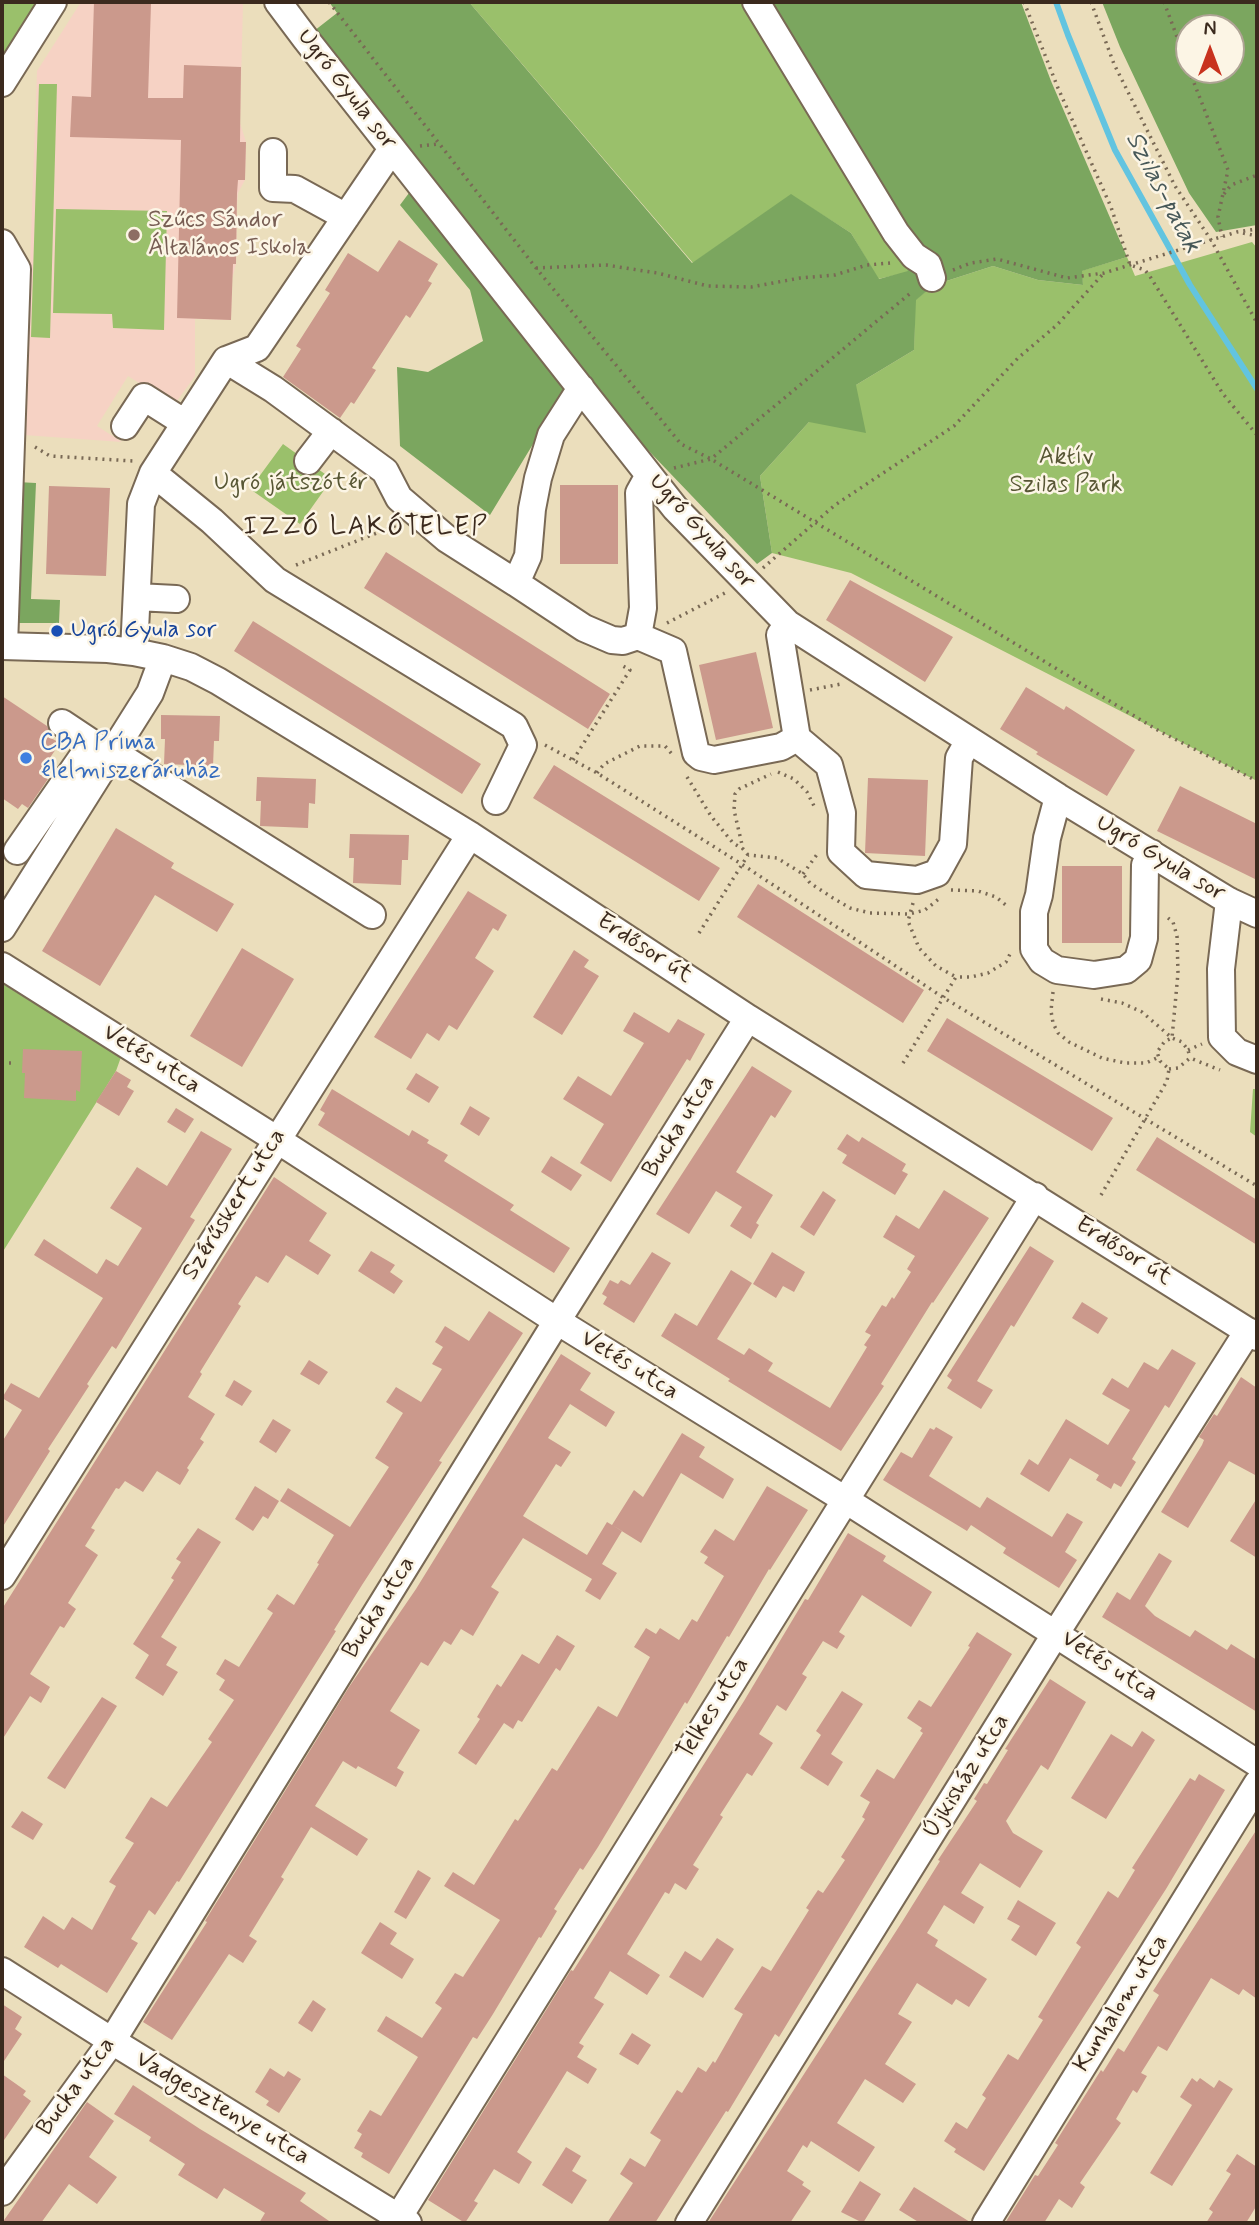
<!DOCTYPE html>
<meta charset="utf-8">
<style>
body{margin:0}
#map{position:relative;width:1259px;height:2225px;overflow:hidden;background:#ebdebc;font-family:Mynerve,sans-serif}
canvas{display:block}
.frame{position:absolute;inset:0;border:4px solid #3b2a1e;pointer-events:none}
.north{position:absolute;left:1175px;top:14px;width:70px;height:70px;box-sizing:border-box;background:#fcf5e5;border:2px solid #afa495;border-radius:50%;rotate:0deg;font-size:19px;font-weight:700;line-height:28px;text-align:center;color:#3b2a1e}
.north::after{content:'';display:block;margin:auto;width:24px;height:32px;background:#c8321e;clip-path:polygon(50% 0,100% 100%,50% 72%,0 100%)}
</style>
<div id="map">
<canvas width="1259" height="2225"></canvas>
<div class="frame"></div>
<div class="north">N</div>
</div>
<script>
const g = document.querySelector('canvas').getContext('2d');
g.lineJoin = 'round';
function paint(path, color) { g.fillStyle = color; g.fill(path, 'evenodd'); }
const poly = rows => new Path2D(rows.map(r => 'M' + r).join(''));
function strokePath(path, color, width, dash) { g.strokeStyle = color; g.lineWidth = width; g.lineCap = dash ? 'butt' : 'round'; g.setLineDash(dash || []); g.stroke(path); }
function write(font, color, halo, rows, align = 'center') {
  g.font = font + ' Mynerve,sans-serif'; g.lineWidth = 5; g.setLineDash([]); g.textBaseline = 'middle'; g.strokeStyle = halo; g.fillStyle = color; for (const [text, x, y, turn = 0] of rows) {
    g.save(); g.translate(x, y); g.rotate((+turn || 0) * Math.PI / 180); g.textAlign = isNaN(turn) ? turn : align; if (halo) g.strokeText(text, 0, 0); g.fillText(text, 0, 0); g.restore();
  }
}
paint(poly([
 [81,2,243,2,240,123,246,142,245,180,238,193,237,206,236,264,232,279,231,320,195,319,195,376,174,405,128,376,97,426,122,442,24,435,37,71]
]), '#f6d2c4');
paint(poly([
 [2,2,39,2,2,58],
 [469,2,744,2,909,272,878,279,851,233,791,195,693,263],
 [39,84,57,84,50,338,31,337],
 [56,209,167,211,164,330,113,328,112,314,53,313],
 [1252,242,1257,248,1257,781,851,573,772,553,760,476,809,422,856,385,914,350,915,300,934,285,993,266,1038,280,1083,285,1081,271,1127,257,1135,276],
 [283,444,332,479,300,524,250,489],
 [3,984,121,1057,116,1071,2,1253],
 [1253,1089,1257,1089,1257,1137,1250,1132]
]), '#9ac06b');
paint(poly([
 [329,2,469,2,692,263,791,194,851,233,879,279,908,271,744,2,1021,2,1051,81,1127,257,1082,271,1083,285,1038,280,993,266,934,285,916,300,914,350,856,385,866,433,809,422,760,476,772,553,757,564,646,448,585,396,544,426,490,515,400,446,397,367,428,372,483,341,470,290,400,205,418,181,305,38,337,13],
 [1102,2,1257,2,1257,225,1216,232,1189,193,1120,47],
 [1189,28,1231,28,1231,70,1189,70],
 [17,482,36,483,31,599,60,600,59,623,11,623]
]), '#7ba65f');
strokePath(poly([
 [1056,2,1068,35,1115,150,1190,285,1257,389]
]), '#62c4e0', 6);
paint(poly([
 [94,2,151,4,148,98,183,98,184,65,241,67,240,142,246,142,245,180,238,180,237,193,236,264,233,264,231,320,177,318,181,140,70,137,72,96,91,97],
 [399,240,438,264,428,281,432,283,410,318,406,315,372,368,376,370,354,404,351,402,340,418,283,377,301,349,296,346,330,293,325,290,348,253,378,272],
 [560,485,618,485,618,564,560,564],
 [49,486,110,488,106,576,46,574],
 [386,552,610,694,588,729,364,588],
 [850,580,953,637,925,682,826,620],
 [253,621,481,764,462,794,234,651],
 [756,652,773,728,716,740,699,665],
 [1026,687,1064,710,1066,706,1135,750,1107,796,1036,754,1038,752,1000,729],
 [2,696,47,726,51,734,49,737,60,743,39,774,48,779,28,808,22,804,18,809,2,798],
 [161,715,220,716,219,741,214,741,213,766,164,764,165,739,161,739],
 [554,765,720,868,699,901,533,798],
 [257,777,316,779,315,804,309,803,308,828,260,826,261,801,256,801],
 [868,778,928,780,925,856,865,853],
 [1180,786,1257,824,1257,880,1157,831],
 [116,828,174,863,171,868,234,904,217,932,155,895,100,986,42,951],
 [350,834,409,835,408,860,402,860,401,885,353,883,354,858,349,858],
 [1062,866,1122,866,1122,943,1062,943],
 [758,884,924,990,903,1023,737,917],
 [468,891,507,915,498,931,493,928,475,958,494,971,457,1030,449,1025,439,1041,427,1033,411,1059,374,1037],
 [242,948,294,979,242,1067,190,1036],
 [574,950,589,960,584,967,599,976,562,1035,533,1017],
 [634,1012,669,1033,678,1019,705,1034,690,1061,687,1059,611,1182,580,1163,604,1124,563,1099,578,1076,611,1096,644,1043,623,1031],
 [947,1018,1113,1118,1092,1151,927,1051],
 [23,1049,82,1051,80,1092,76,1090,76,1101,24,1098,25,1073,22,1073],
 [752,1066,792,1091,775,1118,771,1115,736,1172,773,1195,756,1223,759,1225,751,1239,730,1226,742,1207,716,1191,689,1234,656,1214],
 [116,1071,131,1080,127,1087,134,1091,119,1116,96,1102],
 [416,1073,439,1087,429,1103,406,1089],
 [332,1089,409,1136,412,1130,429,1140,427,1143,448,1155,444,1161,514,1205,510,1210,570,1248,554,1273,318,1125,325,1113,320,1110],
 [470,1106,490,1118,479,1136,460,1124],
 [176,1108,194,1119,185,1133,167,1122],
 [201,1131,232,1149,190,1217,195,1220,116,1349,112,1346,87,1384,89,1386,48,1449,50,1451,2,1528,2,1442,22,1410,2,1398,11,1383,39,1398,103,1298,34,1255,44,1239,97,1274,106,1259,118,1266,142,1228,110,1208,137,1167,167,1186],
 [847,1134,859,1142,862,1137,906,1164,902,1171,908,1174,895,1195,842,1163,847,1155,837,1149],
 [1157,1137,1257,1200,1257,1245,1136,1170],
 [551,1156,582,1175,571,1191,541,1172],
 [274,1177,327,1213,309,1241,331,1255,318,1275,286,1255,268,1283,256,1276,238,1304,241,1306,200,1372,202,1374,188,1397,215,1414,200,1439,204,1442,187,1468,189,1470,180,1485,157,1471,143,1492,125,1481,119,1489,116,1488,91,1528,95,1530,85,1546,98,1555,68,1603,76,1609,64,1628,60,1626,30,1674,50,1687,41,1703,30,1696,2,1740,2,1609],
 [944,1190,989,1218,933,1303,932,1302,881,1384,884,1386,841,1451,728,1381,730,1379,661,1336,675,1313,697,1326,731,1270,752,1283,717,1339,744,1355,749,1348,773,1363,768,1371,830,1408,867,1347,864,1345,871,1335,865,1332,882,1305,886,1307,892,1297,894,1299,911,1272,907,1269,915,1256,883,1237,896,1215,919,1229],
 [823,1191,836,1200,814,1236,800,1227],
 [1030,1246,1054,1261,1014,1327,1011,1325,977,1381,993,1390,981,1409,947,1388,952,1380,947,1376],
 [371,1251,395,1265,390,1272,403,1281,394,1294,358,1271],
 [652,1252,671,1263,634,1323,603,1304,607,1297,602,1294,610,1280,618,1284,621,1280,630,1285],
 [772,1252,805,1272,794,1292,783,1286,776,1298,753,1284],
 [1082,1302,1108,1318,1098,1334,1072,1318],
 [489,1311,523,1333,439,1461,442,1462,362,1585,334,1630,336,1631,179,1882,177,1881,155,1915,149,1910,131,1939,138,1943,107,1993,61,1964,58,1968,24,1947,43,1916,64,1930,72,1917,92,1930,116,1886,109,1882,134,1843,125,1838,151,1797,167,1807,212,1742,208,1739,234,1700,219,1690,225,1680,216,1674,225,1659,239,1667,273,1613,267,1609,277,1594,294,1605,319,1564,317,1563,334,1535,280,1501,288,1488,350,1527,389,1467,375,1458,403,1413,386,1402,396,1387,421,1402,442,1369,432,1364,443,1347,435,1342,445,1326,469,1341],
 [1172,1349,1196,1363,1169,1408,1165,1405,1132,1459,1136,1462,1121,1487,1114,1483,1111,1489,1096,1480,1099,1475,1070,1458,1049,1492,1020,1474,1029,1459,1038,1465,1066,1419,1108,1445,1130,1410,1102,1394,1112,1378,1128,1388,1144,1362,1158,1370],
 [561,1354,591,1373,580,1390,615,1412,606,1427,570,1404,548,1438,571,1452,561,1467,556,1464,523,1516,587,1555,607,1522,622,1531,602,1564,617,1573,600,1600,585,1591,592,1579,523,1538,491,1587,499,1592,473,1636,461,1629,451,1645,444,1641,428,1666,421,1662,390,1711,420,1730,397,1768,404,1772,396,1787,358,1766,356,1769,343,1761,315,1806,368,1839,357,1856,311,1827,281,1877,284,1879,249,1936,257,1941,243,1963,229,1954,172,2040,143,2022,207,1922,205,1921,349,1687,416,1589],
 [309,1360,328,1372,319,1385,300,1374],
 [1241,1377,1257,1388,1257,1476,1229,1461,1188,1528,1161,1512,1202,1445,1204,1440,1199,1437,1214,1414,1217,1416],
 [234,1380,252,1391,242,1406,225,1396],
 [273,1419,291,1430,276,1453,259,1442],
 [936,1427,953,1437,929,1476,980,1508,987,1497,1052,1537,1067,1513,1083,1522,1065,1552,1077,1560,1059,1588,1003,1553,1006,1548,971,1525,967,1531,883,1480,901,1452,912,1458,930,1428,934,1430],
 [682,1433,705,1447,699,1457,734,1479,723,1499,681,1473,641,1543,612,1525,634,1490,643,1497],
 [255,1486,279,1501,268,1519,263,1516,253,1531,235,1519],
 [767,1486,808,1510,770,1570,769,1569,729,1637,727,1636,687,1704,685,1702,598,1847,583,1870,580,1868,554,1909,557,1911,541,1938,539,1937,493,2014,477,2039,473,2037,389,2174,361,2157,363,2153,354,2148,362,2134,357,2131,370,2110,381,2116,418,2057,377,2031,386,2016,422,2038,442,2008,435,2003,455,1973,463,1977,500,1920,444,1886,453,1872,474,1885,515,1819,518,1821,552,1768,557,1771,598,1706,617,1717,650,1657,634,1647,646,1628,656,1634,660,1628,679,1640,692,1619,697,1622,724,1576,704,1563,708,1557,700,1552,715,1529,734,1541],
 [1257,1498,1257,1558,1230,1541],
 [198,1528,221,1542,161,1637,177,1647,166,1665,178,1672,163,1696,135,1678,149,1655,133,1644,174,1580,171,1578,181,1562,176,1559],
 [848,1533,886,1556,883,1561,932,1592,911,1627,862,1595,839,1632,845,1636,837,1649,823,1641,802,1674,807,1677,786,1711,777,1705,759,1734,773,1743,752,1776,747,1773,720,1815,723,1817,693,1865,699,1869,686,1890,675,1883,669,1894,665,1892,627,1954,660,1975,647,1995,610,1971,594,1998,604,2004,579,2043,584,2046,577,2057,597,2069,588,2084,567,2071,517,2152,532,2162,519,2184,494,2169,474,2201,478,2203,465,2223,428,2200,571,1970,573,1971,744,1701,805,1599,808,1600],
 [1159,1553,1172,1561,1145,1606,1155,1616,1190,1637,1195,1630,1227,1650,1231,1644,1257,1660,1257,1712,1102,1617,1117,1592,1130,1600],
 [977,1632,1012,1654,779,2037,775,2034,728,2112,726,2111,655,2223,607,2223,633,2183,620,2174,630,2158,645,2167,661,2140,650,2133,677,2090,682,2093,698,2067,706,2072,713,2061,715,2063,743,2014,734,2009,762,1966,771,1971,809,1910,806,1908,818,1890,823,1893,845,1860,841,1857,865,1819,862,1817,870,1802,860,1796,877,1769,894,1779,923,1733,920,1731,922,1728,907,1718,919,1700,931,1707,970,1647,968,1646],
 [557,1635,575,1646,560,1671,556,1668,522,1722,518,1720,513,1729,504,1723,476,1765,458,1753,480,1719,477,1717,497,1684,501,1687,522,1654,539,1664],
 [1050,1679,1086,1702,1048,1770,1041,1765,1006,1821,1013,1833,1043,1851,1020,1888,980,1863,961,1893,984,1907,974,1924,944,1905,927,1933,938,1940,935,1946,987,1979,969,2007,956,1999,952,2005,917,1983,898,2014,912,2022,885,2064,916,2084,903,2103,865,2079,837,2123,875,2147,859,2172,811,2141,807,2148,803,2145,787,2171,804,2182,802,2185,811,2191,790,2223,708,2223,902,1922,940,1861,938,1860,977,1801,974,1799,984,1783,987,1784,1008,1750,1005,1749],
 [842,1691,863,1704,831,1754,843,1762,828,1786,800,1768,821,1735,816,1731],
 [102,1697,117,1706,65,1789,47,1778],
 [1142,1731,1155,1740,1106,1819,1071,1798,1111,1734,1132,1747],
 [1199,1774,1225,1790,1166,1889,984,2171,954,2152,956,2149,944,2141,956,2122,967,2129,986,2098,982,2095,1008,2054,1018,2060,1043,2020,1038,2017,1081,1947,1076,1943,1108,1891,1118,1898,1135,1870,1132,1868,1190,1778,1195,1781],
 [22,1811,43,1824,33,1840,11,1827],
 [1257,1829,1257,1999,1243,1989,1239,1995,1211,1978,1167,2051,1158,2046,1141,2073,1147,2076,1137,2093,1133,2090,1116,2119,1121,2123,1080,2183,1085,2187,1072,2208,1059,2199,1044,2223,1005,2223,1035,2175,1038,2176,1058,2145,1055,2143,1101,2070,1103,2072,1118,2048,1124,2052,1159,1995,1153,1991],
 [418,1870,431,1878,406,1919,394,1912],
 [1018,1900,1056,1923,1036,1956,1011,1940,1020,1926,1007,1919],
 [380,1922,397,1933,390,1944,414,1959,402,1979,361,1953],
 [717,1938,734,1949,703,1998,669,1977,685,1951,701,1961],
 [313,2000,326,2009,312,2032,298,2023],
 [2,2004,22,2017,15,2029,22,2034,2,2064],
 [632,2033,651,2045,638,2065,619,2054],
 [270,2068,284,2077,288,2071,301,2079,279,2113,266,2105,269,2101,255,2092],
 [2,2074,26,2091,23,2095,31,2101,2,2143],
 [1192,2078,1197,2082,1200,2078,1214,2088,1219,2080,1233,2089,1172,2186,1150,2173,1192,2105,1180,2097],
 [133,2085,200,2129,306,2193,300,2201,332,2223,259,2223,265,2213,224,2188,217,2199,178,2175,185,2164,149,2141,151,2137,114,2114],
 [87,2102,114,2121,89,2157,117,2177,97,2204,69,2184,41,2223,2,2223],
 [566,2147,581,2156,572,2171,587,2180,572,2204,542,2185],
 [1237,2154,1257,2167,1257,2205,1246,2223,1206,2223,1213,2212,1209,2209,1231,2174,1226,2171],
 [860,2181,881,2194,863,2223,841,2212],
 [914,2187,970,2222,970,2223,920,2223,899,2210]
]), '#cb998c');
const minor = poly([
 [278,2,305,38,675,508,788,624,1058,797,1229,901,1257,914],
 [756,2,896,233,914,256,928,265,932,278],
 [2,83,53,2],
 [273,152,273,188,295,189,346,217],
 [2,243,17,269,4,646],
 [226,360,273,389,385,471,399,498,447,539,516,583],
 [581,388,551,435,538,478,532,509,528,556,516,583,584,628,612,640,623,641,638,636],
 [125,426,144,397,185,423],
 [308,461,331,431],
 [153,473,212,521,275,580,514,726,523,745,496,801],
 [649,475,639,493,643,608,638,636,673,651,696,753,701,757,714,760,781,747,797,738,780,635,788,624],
 [137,597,176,599],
 [2,646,108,649,134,652,163,658,191,667,218,681,470,835,748,1018,1257,1337],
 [134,652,141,504,153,473,226,360,257,348,392,149],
 [797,738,829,765,842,813,841,852,866,875,917,880,937,873,953,844,959,758,968,742],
 [113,752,372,915],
 [1058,797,1047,838,1039,895,1034,912,1034,949,1042,961,1057,970,1094,975,1126,970,1138,960,1144,938,1145,865,1151,853],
 [17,851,92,743,62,723],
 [1229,901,1221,969,1222,1037,1237,1052,1257,1060],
 [2,928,150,693,163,658],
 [2,966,276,1139,557,1321,844,1499,1257,1763],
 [2,1576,470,835],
 [2,1971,112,2041,408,2223],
 [2,2192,112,2041,557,1321,748,1018],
 [395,2223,1035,1196],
 [689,2223,1056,1633,1248,1331],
 [986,2223,1257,1784]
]);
strokePath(minor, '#796955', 30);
strokePath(poly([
 [329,2,536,268,681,444,711,459,1159,731,1257,781],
 [1024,2,1058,88,1111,207,1130,265,1145,270,1151,278,1223,394,1257,435],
 [1091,2,1114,64,1175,186,1211,240,1257,323],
 [1164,2,1189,69],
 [1189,70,1228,170,1218,217,1222,237],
 [420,146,439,144],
 [1224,194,1231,185,1257,175],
 [1243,233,1257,236],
 [536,268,606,265,657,273,708,286,751,287,800,278,835,275,867,265,890,263],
 [953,270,971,263,997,259,1067,278,1104,273,1237,232,1257,229],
 [35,447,50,456,133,461],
 [674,468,711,459,913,291],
 [296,565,397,525],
 [763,568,835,505,954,426,1018,358,1057,325,1103,274],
 [667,623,725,593],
 [810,690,841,684],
 [545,745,597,773,743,865,944,998,1257,1186],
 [573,760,630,670,621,665],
 [778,772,794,779,807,792,814,806],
 [597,773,604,764,640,746,665,746,672,754],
 [687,777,711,816,733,843,743,849],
 [748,855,743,849,734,810,735,794,739,789,771,774],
 [803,874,818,853],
 [951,890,978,891,996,897,1007,906],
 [913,903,908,921,919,948,936,966,956,977],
 [699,933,748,855,777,858,803,874,810,883,833,898,850,908,870,913,909,914,925,910,940,898],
 [1053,992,1051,1011,1053,1023,1058,1033,1069,1042,1102,1058,1125,1063,1146,1063,1159,1057],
 [1101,999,1122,1003,1142,1012,1172,1038,1182,1042,1188,1050,1190,1058],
 [1188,1050,1202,1044],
 [2,1063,11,1063],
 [903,1063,956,977,971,977,988,973,1006,962,1011,952],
 [1169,1069,1178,1068,1190,1058,1220,1070],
 [1101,1195,1167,1081,1169,1069,1160,1061,1157,1052,1165,1041,1172,1038,1178,973,1177,936,1173,922,1168,918]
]), '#796955', 3.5, [2, 5]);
strokePath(minor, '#fff', 26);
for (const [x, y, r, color] of [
 [134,235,7,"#8d6e63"],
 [57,631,7,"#1a4fb4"],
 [26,758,7,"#3f7fe0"]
]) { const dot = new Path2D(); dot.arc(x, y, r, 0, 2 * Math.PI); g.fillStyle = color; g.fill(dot); strokePath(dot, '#fcf5e5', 2.5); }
write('24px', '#3b2a1e', '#fcf5e5', [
 ["Ugró Gyula sor",346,90,52],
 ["Ugró Gyula sor",701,532,48],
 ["Ugró Gyula sor",1160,859,31],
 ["Erdősor út",644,949,33],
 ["Vetés utca",151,1060,32],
 ["Bucka utca",680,1127,-58],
 ["Szérűskert utca",235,1205,-58],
 ["Erdősor út",1123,1252,32],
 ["Vetés utca",629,1366,32],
 ["Bucka utca",380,1608,-58],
 ["Vetés utca",1109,1667,33],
 ["Telkes utca",714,1709,-58],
 ["Újkisház utca",967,1777,-58],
 ["Kunhalom utca",1122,2004,-58],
 ["Bucka utca",77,2087,-54],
 ["Vadgesztenye utca",222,2109,31]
]);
write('24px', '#785e54', '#fcf5e5', [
 ["Szűcs Sándor",148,221],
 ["Általános Iskola",148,249]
], 'left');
write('24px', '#585735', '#fcf5e5', [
 ["Aktív",1066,458],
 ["Szilas Park",1066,486],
 ["Ugró játszótér",291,484]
]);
write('24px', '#164399', '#fcf5e5', [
 ["Ugró Gyula sor",71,631]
], 'left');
write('24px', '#366cbe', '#fcf5e5', [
 ["CBA Príma",40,744],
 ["élelmiszeráruház",40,772]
], 'left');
write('italic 26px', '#475858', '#fcf5e5', [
 ["Szilas-patak",1162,193,62]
]);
g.letterSpacing = '2px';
write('26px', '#3b2a1e', '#fcf5e5', [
 ["IZZÓ LAKÓTELEP",366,529]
]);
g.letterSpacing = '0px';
</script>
